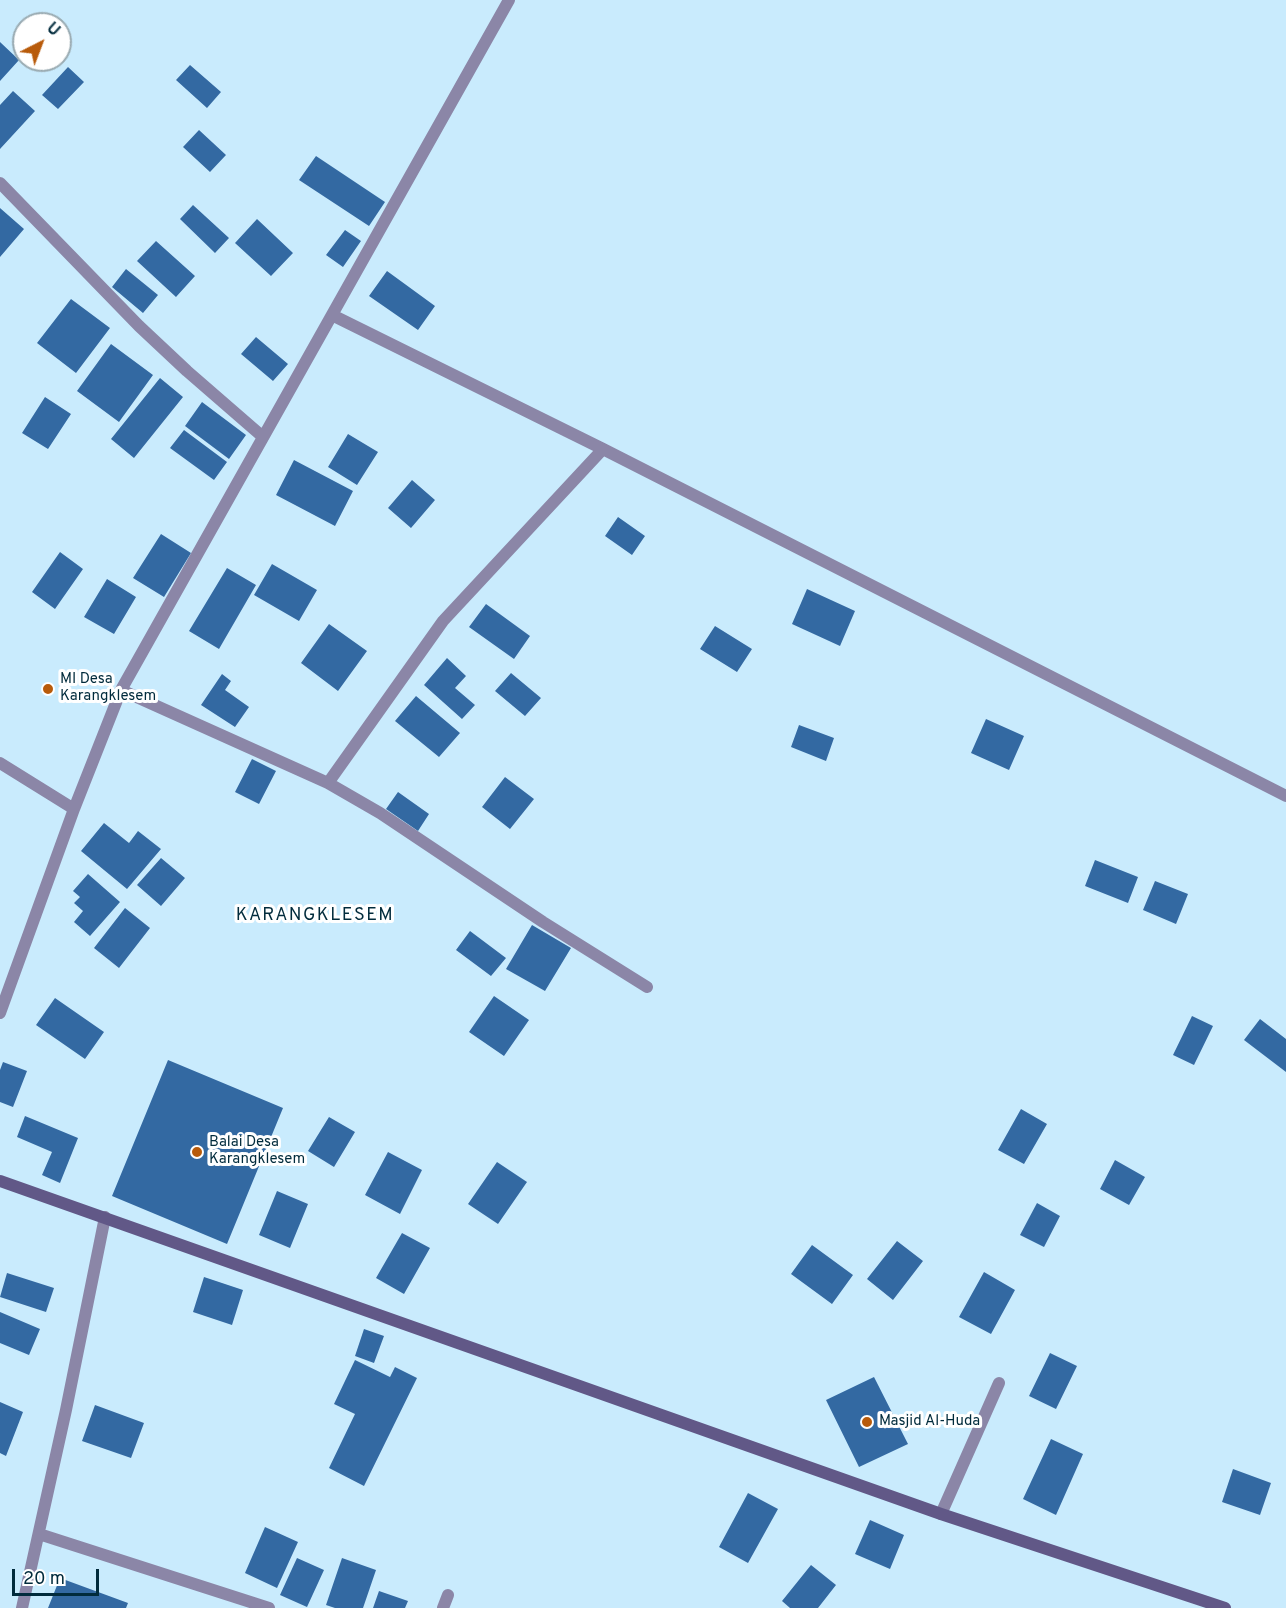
<!DOCTYPE html>
<style>
body{margin:0}
#map{position:relative;width:1286px;height:1608px;overflow:hidden;background:#c9ebfd;font-family:Overpass,sans-serif}
canvas{display:block}
.north{position:absolute;left:12px;top:12px;width:60px;height:60px;box-sizing:border-box;background:#fff;border:2px solid #99aab1;border-radius:50%;rotate:42deg;font-size:16px;font-weight:700;line-height:24px;text-align:center;color:#012b3c}
.north::after{content:'';display:block;margin:auto;width:21px;height:27px;background:#b85b0b;clip-path:polygon(50% 0,100% 100%,50% 72%,0 100%)}
.scale{position:absolute;left:12px;top:1569px;width:87px;height:27px;box-sizing:border-box;border:3px solid #012b3c;border-top:0;padding-left:8px;font-size:18px;line-height:21px;white-space:nowrap;color:#012b3c;-webkit-text-stroke:4px #fff;paint-order:stroke}
</style>
<div id="map">
<canvas width="1286" height="1608"></canvas>
<div class="north">U</div>
<div class="scale">20 m</div>
</div>
<script>
const g = document.querySelector('canvas').getContext('2d');
g.lineJoin = 'round';
function paint(path, color) { g.fillStyle = color; g.fill(path, 'evenodd'); }
const poly = rows => new Path2D(rows.map(r => 'M' + r).join(''));
function strokePath(path, color, width, dash) { g.strokeStyle = color; g.lineWidth = width; g.lineCap = dash ? 'butt' : 'round'; g.setLineDash(dash || []); g.stroke(path); }
function write(font, color, halo, rows, align = 'center') {
  g.font = font + ' Overpass,sans-serif'; g.lineWidth = 6; g.setLineDash([]); g.textBaseline = 'middle'; g.strokeStyle = halo; g.fillStyle = color; for (const [text, x, y, turn = 0] of rows) {
    g.save(); g.translate(x, y); g.rotate((+turn || 0) * Math.PI / 180); g.textAlign = isNaN(turn) ? turn : align; if (halo) g.strokeText(text, 0, 0); g.fillText(text, 0, 0); g.restore();
  }
}
paint(poly([
 [0,42,19,60,0,81],
 [190,65,221,92,207,108,176,80],
 [68,67,84,82,58,109,42,95],
 [13,91,35,111,0,149,0,105],
 [199,130,226,155,210,172,183,147],
 [316,156,385,202,369,226,299,180],
 [193,205,229,238,215,253,180,219],
 [0,208,24,229,0,257],
 [257,219,293,253,271,276,235,243],
 [345,230,361,241,343,267,326,255],
 [156,241,195,276,176,297,137,261],
 [126,269,158,295,143,313,112,287],
 [387,271,435,306,418,330,369,296],
 [71,299,110,328,76,373,37,343],
 [256,337,288,364,273,381,241,354],
 [111,344,153,375,119,422,77,391],
 [160,378,183,397,134,458,111,439],
 [45,397,71,414,48,449,22,433],
 [202,402,246,435,229,459,185,426],
 [184,430,227,462,214,480,170,448],
 [348,434,378,452,357,485,328,467],
 [294,460,353,491,335,526,276,495],
 [412,480,435,500,411,528,388,508],
 [618,517,645,536,632,555,605,536],
 [161,534,191,553,164,597,133,578],
 [60,552,83,569,55,609,32,592],
 [272,564,317,590,299,621,254,595],
 [227,568,256,585,219,649,189,631],
 [107,579,136,597,114,634,84,617],
 [807,589,855,611,840,646,792,624],
 [486,604,530,636,514,659,469,627],
 [329,624,367,651,338,691,301,663],
 [715,626,752,649,737,672,700,649],
 [447,658,466,676,455,688,475,705,462,719,424,685],
 [511,673,541,698,525,716,495,691],
 [222,674,231,681,225,690,249,707,235,727,201,705],
 [416,696,460,733,439,757,395,721],
 [986,719,1024,736,1009,770,971,753],
 [799,725,834,738,826,761,791,747],
 [252,759,276,771,259,804,235,792],
 [505,777,534,799,510,829,482,807],
 [398,792,429,814,418,831,386,809],
 [104,823,129,843,138,831,161,849,127,889,81,851],
 [161,858,185,878,161,906,137,885],
 [1095,860,1138,877,1128,903,1085,886],
 [88,874,120,902,90,936,74,922,83,911,74,903,80,897,73,891],
 [1155,881,1188,894,1176,924,1143,910],
 [125,908,150,928,119,968,94,948],
 [532,925,571,948,545,991,506,969],
 [470,931,506,958,491,976,456,950],
 [494,996,529,1020,504,1056,469,1032],
 [55,998,104,1032,85,1059,36,1025],
 [1192,1016,1213,1026,1194,1065,1173,1055],
 [1260,1019,1286,1039,1286,1072,1244,1040],
 [168,1060,283,1108,227,1244,112,1196],
 [3,1062,27,1071,13,1107,0,1102,0,1070],
 [1021,1109,1047,1124,1024,1164,998,1150],
 [25,1116,78,1138,60,1183,42,1175,52,1152,17,1137],
 [329,1117,355,1132,334,1167,308,1151],
 [388,1152,422,1170,400,1214,365,1195],
 [1115,1160,1145,1177,1129,1205,1100,1189],
 [497,1162,527,1182,498,1224,468,1204],
 [277,1191,308,1204,290,1248,259,1235],
 [1037,1203,1060,1216,1044,1247,1020,1235],
 [402,1233,430,1248,404,1294,376,1278],
 [897,1241,923,1261,893,1300,867,1279],
 [812,1245,853,1275,832,1304,791,1274],
 [984,1272,1015,1290,991,1334,959,1317],
 [7,1273,54,1288,46,1312,0,1297],
 [204,1277,243,1290,232,1325,193,1312],
 [0,1312,40,1329,29,1355,0,1343],
 [364,1329,384,1336,374,1363,355,1356],
 [1050,1353,1077,1366,1056,1409,1029,1396],
 [355,1360,390,1377,395,1367,417,1378,364,1486,329,1468,355,1414,334,1404],
 [874,1377,908,1444,859,1467,826,1400],
 [0,1402,23,1412,6,1456,0,1453],
 [95,1405,144,1423,131,1458,82,1441],
 [1051,1439,1083,1454,1056,1515,1023,1499],
 [1233,1469,1271,1483,1260,1515,1222,1502],
 [748,1493,778,1509,748,1563,719,1547],
 [870,1520,904,1535,890,1569,855,1554],
 [265,1527,298,1542,277,1588,245,1573],
 [297,1558,324,1570,307,1607,280,1595],
 [342,1558,376,1570,363,1608,335,1608,326,1605],
 [811,1565,836,1585,818,1608,790,1608,782,1601],
 [60,1578,128,1603,126,1608,48,1608],
 [379,1591,408,1601,405,1608,373,1608]
]), '#3369a2');
strokePath(poly([
 [0,183,139,326,187,371,263,437],
 [332,315,603,449,1286,796],
 [121,690,328,783,380,813,543,922,647,987],
 [0,763,74,809],
 [328,783,443,621,603,449],
 [0,1013,74,809,121,690,509,0],
 [941,1514,999,1383],
 [39,1534,269,1608],
 [22,1608,66,1410,105,1217],
 [443,1608,448,1595]
]), '#8b86a7', 12);
strokePath(poly([
 [0,1181,941,1514,1225,1608]
]), '#615887', 12);
for (const [x, y, r, color] of [
 [48,689,6,"#b85b0b"],
 [197,1152,6,"#b85b0b"],
 [867,1422,6,"#b85b0b"]
]) { const dot = new Path2D(); dot.arc(x, y, r, 0, 2 * Math.PI); g.fillStyle = color; g.fill(dot); strokePath(dot, '#fff', 2); }
write('15px', '#012b3c', '#fff', [
 ["MI Desa",60,680],
 ["Karangklesem",60,697],
 ["Balai Desa",209,1143],
 ["Karangklesem",209,1160],
 ["Masjid Al-Huda",879,1422]
], 'left');
g.letterSpacing = '1.5px';
write('18px', '#012b3c', '#fff', [
 ["KARANGKLESEM",315,916]
]);
g.letterSpacing = '0px';
</script>
